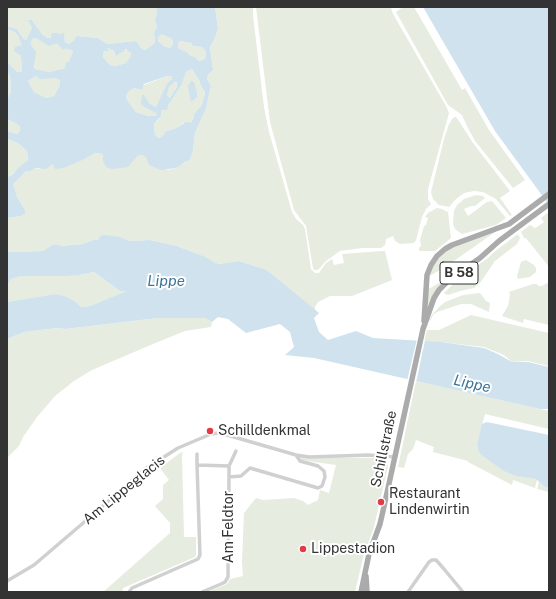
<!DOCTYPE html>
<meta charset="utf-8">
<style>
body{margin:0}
#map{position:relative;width:556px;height:599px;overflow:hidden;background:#fff;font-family:"Public Sans",sans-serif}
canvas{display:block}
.frame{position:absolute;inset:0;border:8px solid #333;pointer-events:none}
</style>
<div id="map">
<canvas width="556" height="599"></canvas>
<div class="frame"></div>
</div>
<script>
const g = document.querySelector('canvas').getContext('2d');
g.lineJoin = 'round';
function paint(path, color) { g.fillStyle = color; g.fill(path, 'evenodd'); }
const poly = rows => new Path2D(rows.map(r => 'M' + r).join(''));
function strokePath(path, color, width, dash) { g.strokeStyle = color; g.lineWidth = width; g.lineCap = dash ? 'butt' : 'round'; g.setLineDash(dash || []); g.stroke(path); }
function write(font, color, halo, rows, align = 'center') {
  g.font = font + ' "Public Sans",sans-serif'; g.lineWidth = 4; g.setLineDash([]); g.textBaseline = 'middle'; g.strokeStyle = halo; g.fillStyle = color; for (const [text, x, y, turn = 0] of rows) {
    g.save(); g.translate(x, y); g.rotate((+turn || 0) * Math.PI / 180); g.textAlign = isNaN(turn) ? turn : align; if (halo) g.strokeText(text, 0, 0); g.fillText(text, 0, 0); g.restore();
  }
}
paint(poly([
 [7,7,156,7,157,12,155,20,157,27,154,33,155,43,145,50,141,48,138,43,135,41,107,44,98,38,77,36,73,41,69,44,65,42,65,38,57,33,48,38,42,34,32,20,32,28,26,40,23,38,17,29,7,26],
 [215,7,253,7,253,16,264,107,269,132,292,212,296,219,303,225,305,229,311,269,315,273,319,273,326,263,332,259,334,265,344,263,342,254,382,251,385,251,392,280,352,296,330,296,318,302,315,307,315,311,273,275,258,267,239,261,219,264,214,262,190,251,177,246,150,240,130,241,120,237,100,239,83,244,60,246,56,244,52,245,43,251,14,252,7,251,7,218,21,216,24,208,17,197,12,184,26,171,31,171,34,168,39,169,53,164,75,162,85,159,95,153,103,154,103,161,131,164,139,155,144,154,168,170,176,168,181,164,185,163,193,150,195,133,206,109,210,90,211,86,207,79,208,75,213,70,210,47,215,38,218,28],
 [256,7,398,7,391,8,393,14,446,106,449,113,428,189,428,199,431,204,426,209,422,217,416,240,414,243,400,244,395,241,393,236,391,237,386,239,385,245,381,248,362,248,340,251,326,261,318,270,314,270,313,268,306,226,294,210,270,122],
 [403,7,414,7,462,90,465,88,489,130,525,180,513,188,475,141,467,126,462,115,448,105,396,12],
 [7,29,15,32,18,36,23,45,19,46,17,53,21,56,22,72,17,73,7,62],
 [162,34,172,39,173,44,170,48,164,46,158,41,158,38],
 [36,38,59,44,63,50,68,49,73,51,69,63,65,68,49,72,35,69,31,45,32,39],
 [180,41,191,43,193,46,202,47,204,49,206,52,205,59,199,61,195,57,189,55,187,52,178,48,178,43],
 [108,47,113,50,115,55,124,50,128,50,131,53,131,57,126,63,115,66,112,66,109,64,103,57,103,53,105,51,108,51,107,48],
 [192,69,199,80,201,86,205,94,202,105,193,117,191,123,183,123,174,129,166,131,163,136,159,138,155,135,154,124,159,119,161,114,161,110,167,110,168,106,182,84,186,72],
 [7,70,10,77,11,92,7,100],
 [36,76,40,78,55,78,61,80,60,85,54,96,46,98,34,92,28,81],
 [167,76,172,76,172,79,156,107,149,103,142,95,144,107,157,113,157,116,148,116,136,112,127,100,126,97,128,92,134,88,141,90,144,85],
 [175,82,177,84,177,87,170,98,167,95,169,87],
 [455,117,457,118,473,143,510,191,500,198,512,215,510,216,496,199,483,192,474,191,464,193,456,199,449,207,439,205,433,199,431,192,444,139,449,124,453,118],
 [7,119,17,124,20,127,20,131,17,134,7,131],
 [7,139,18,143,27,151,28,160,20,166,17,170,8,178],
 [476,195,483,196,485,198,475,206,471,206,464,209,468,216,487,202,492,201,506,218,496,225,462,234,455,229,453,224,454,211,457,205,464,199],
 [437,208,442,209,448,212,451,238,435,251,419,251,419,248,421,246,420,240,424,226,426,225,428,218,425,217,428,213],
 [549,212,549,267,526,238,524,238,521,232,530,225,535,228,537,227,544,222,541,218],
 [498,230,448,265,430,276,433,266,441,255,451,247],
 [518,234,520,238,517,244,495,261,480,283,474,288,460,291,448,295,445,294,444,293,456,281,488,258,494,252],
 [526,260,534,265,536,268,536,272,530,277,518,279,517,276,521,262],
 [94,272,120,291,128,291,90,306,81,307,76,302,55,294,7,302,7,286,11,279,16,277,21,276,79,275],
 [454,274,445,282,427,313,427,290],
 [549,282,549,325,524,319,523,323,502,316,508,306,510,295,509,292,533,284,537,284,538,286,542,286],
 [480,293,486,301,490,303,489,312,471,304,461,304,437,312,433,315,430,321,429,321,431,316,439,307,445,302,463,295],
 [471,315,549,333,549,366,528,361,512,362,504,355,484,347,441,342,424,342,427,330,439,330],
 [158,318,205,318,212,322,211,327,185,331,153,344,92,370,74,381,55,396,37,417,23,437,19,446,7,458,7,339,24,332,57,328,65,329],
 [416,381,549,411,549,429,485,414,477,444,516,476,525,476,537,480,535,488,513,480,512,485,468,462,468,461,433,452,434,447,416,440,413,449,408,454,404,468,398,467],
 [183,452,182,455,184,537,196,537,196,555,195,557,123,588,122,592,103,592,170,533,170,523,155,506,163,499,163,485,169,480,160,468,180,453],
 [300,457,374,458,383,459,388,466,374,527,363,558,355,592,207,592,227,584,230,579,243,576,242,562,244,513,256,498,263,500,294,498,303,501,308,505,318,500,320,490,329,493,336,465,301,460],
 [539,481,545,487,549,487,549,492,537,489]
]), '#e6ecdf');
paint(poly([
 [156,7,215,7,218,28,215,38,210,47,213,70,208,75,207,79,211,86,210,90,206,109,195,133,193,150,190,159,176,168,161,170,149,165,146,157,143,155,139,155,128,167,112,169,106,167,103,161,103,154,95,153,85,159,63,168,55,169,53,164,46,169,35,168,31,171,26,171,13,184,17,197,24,208,25,213,21,216,7,218,7,178,13,174,20,166,28,160,27,151,18,143,7,139,7,131,17,134,20,131,20,127,17,124,7,119,7,100,11,92,10,77,7,70,7,62,17,72,22,72,21,56,14,51,15,47,22,45,18,36,15,32,7,29,7,26,17,29,23,38,26,40,32,28,28,20,32,20,42,34,48,38,51,37,52,33,57,33,61,34,64,33,65,42,69,44,73,41,77,36,98,38,107,44,135,41,138,43,141,48,145,50,155,43,154,33,157,27,155,20,157,12],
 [162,34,172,39,173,44,170,48,164,46,158,41,158,38],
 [36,38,49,46,54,44,58,44,63,50,68,49,73,51,69,62,67,62,66,63,65,68,49,72,35,69,34,66,36,52,31,45,32,39],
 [180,41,191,43,193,46,202,47,204,49,206,52,205,59,199,61,195,57,189,55,187,52,178,48,178,43],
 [108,48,113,50,116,56,126,49,131,53,131,56,126,63,115,66,112,66,109,64,103,57,103,53,105,51,109,51,107,48],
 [192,69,199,80,201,86,205,93,202,105,195,113,191,123,186,122,174,129,166,131,163,136,159,138,155,135,154,124,161,116,161,110,167,110,168,106,182,84,186,72],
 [36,76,40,79,55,78,60,80,60,85,54,96,46,98,34,92,28,81],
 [167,76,172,76,172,79,167,84,156,107,149,103,144,95,142,95,141,104,144,107,156,113,157,116,148,116,136,112,127,100,126,97,128,92,134,88,142,90,144,84],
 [175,82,177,83,177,87,170,98,167,95,169,87],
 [423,7,549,7,549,205,495,131],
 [191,81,194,82,197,93,197,97,191,102,188,86],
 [104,235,120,237,130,241,150,240,177,246,205,257,214,262,219,264,239,261,264,269,273,275,319,313,314,318,319,332,328,340,356,331,373,338,441,342,484,348,498,354,512,362,528,362,549,367,549,409,540,409,314,358,285,355,294,347,290,332,280,324,246,333,228,319,218,317,212,322,205,318,158,318,65,329,57,328,24,332,7,339,7,302,55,294,64,296,76,302,81,307,90,306,127,291,120,291,94,272,79,275,65,276,21,276,11,279,7,286,7,251,14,252,43,251,52,245,56,244,61,246,83,244,94,240,98,240,100,236],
 [487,422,549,435,549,487,545,487,537,480,531,478,516,476,504,471,483,456,479,452,477,444,482,424]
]), '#cfe2ee');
paint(poly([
 [417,339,425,340,416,383,407,381]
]), '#fff');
strokePath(poly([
 [197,465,229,466],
 [229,477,229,466,236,451],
 [7,581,34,565,89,518,145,469,178,448,211,434,219,433,234,437,296,455,309,457,368,455,395,457],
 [129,592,132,588,198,559,200,555,197,465,197,454],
 [202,592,221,584,225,582,228,577,229,477,241,476,250,468,318,488,322,486,325,477,324,471,318,466,300,461,296,455],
 [408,592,429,562,432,560,436,560,444,569,463,592]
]), '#d0d0d0', 3.5);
strokePath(poly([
 [424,321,427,275,431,265,437,256,445,249,452,245,509,224,549,194],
 [366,576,367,592],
 [361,592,369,554,380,524,383,511,423,329,434,298,439,290,450,279,480,258,499,241,549,204]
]), '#ababab', 5.5);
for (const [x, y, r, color] of [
 [210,431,4,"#e63946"],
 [381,502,4,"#e63946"],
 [303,549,4,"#e63946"]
]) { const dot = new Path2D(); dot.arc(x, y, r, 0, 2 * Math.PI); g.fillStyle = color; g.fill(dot); strokePath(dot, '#fff', 1.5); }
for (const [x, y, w] of [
 [459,273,38]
]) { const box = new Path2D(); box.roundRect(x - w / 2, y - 11, w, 22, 3); g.fillStyle = '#fff'; g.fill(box); strokePath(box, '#333', 1); }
write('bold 13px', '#333', null, [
 ["B 58",459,273]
]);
write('14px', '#333', '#fff', [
 ["Schilldenkmal",218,431],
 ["Restaurant",389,494],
 ["Lindenwirtin",389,510],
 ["Lippestadion",311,549]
], 'left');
write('14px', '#333', '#fff', [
 ["Schillstraße",384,449,-78],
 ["Am Lippeglacis",124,490,-39],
 ["Am Feldtor",229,527,-90]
]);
write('italic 15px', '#3f7597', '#fff', [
 ["Lippe",166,281],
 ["Lippe",472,384,12]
]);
</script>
